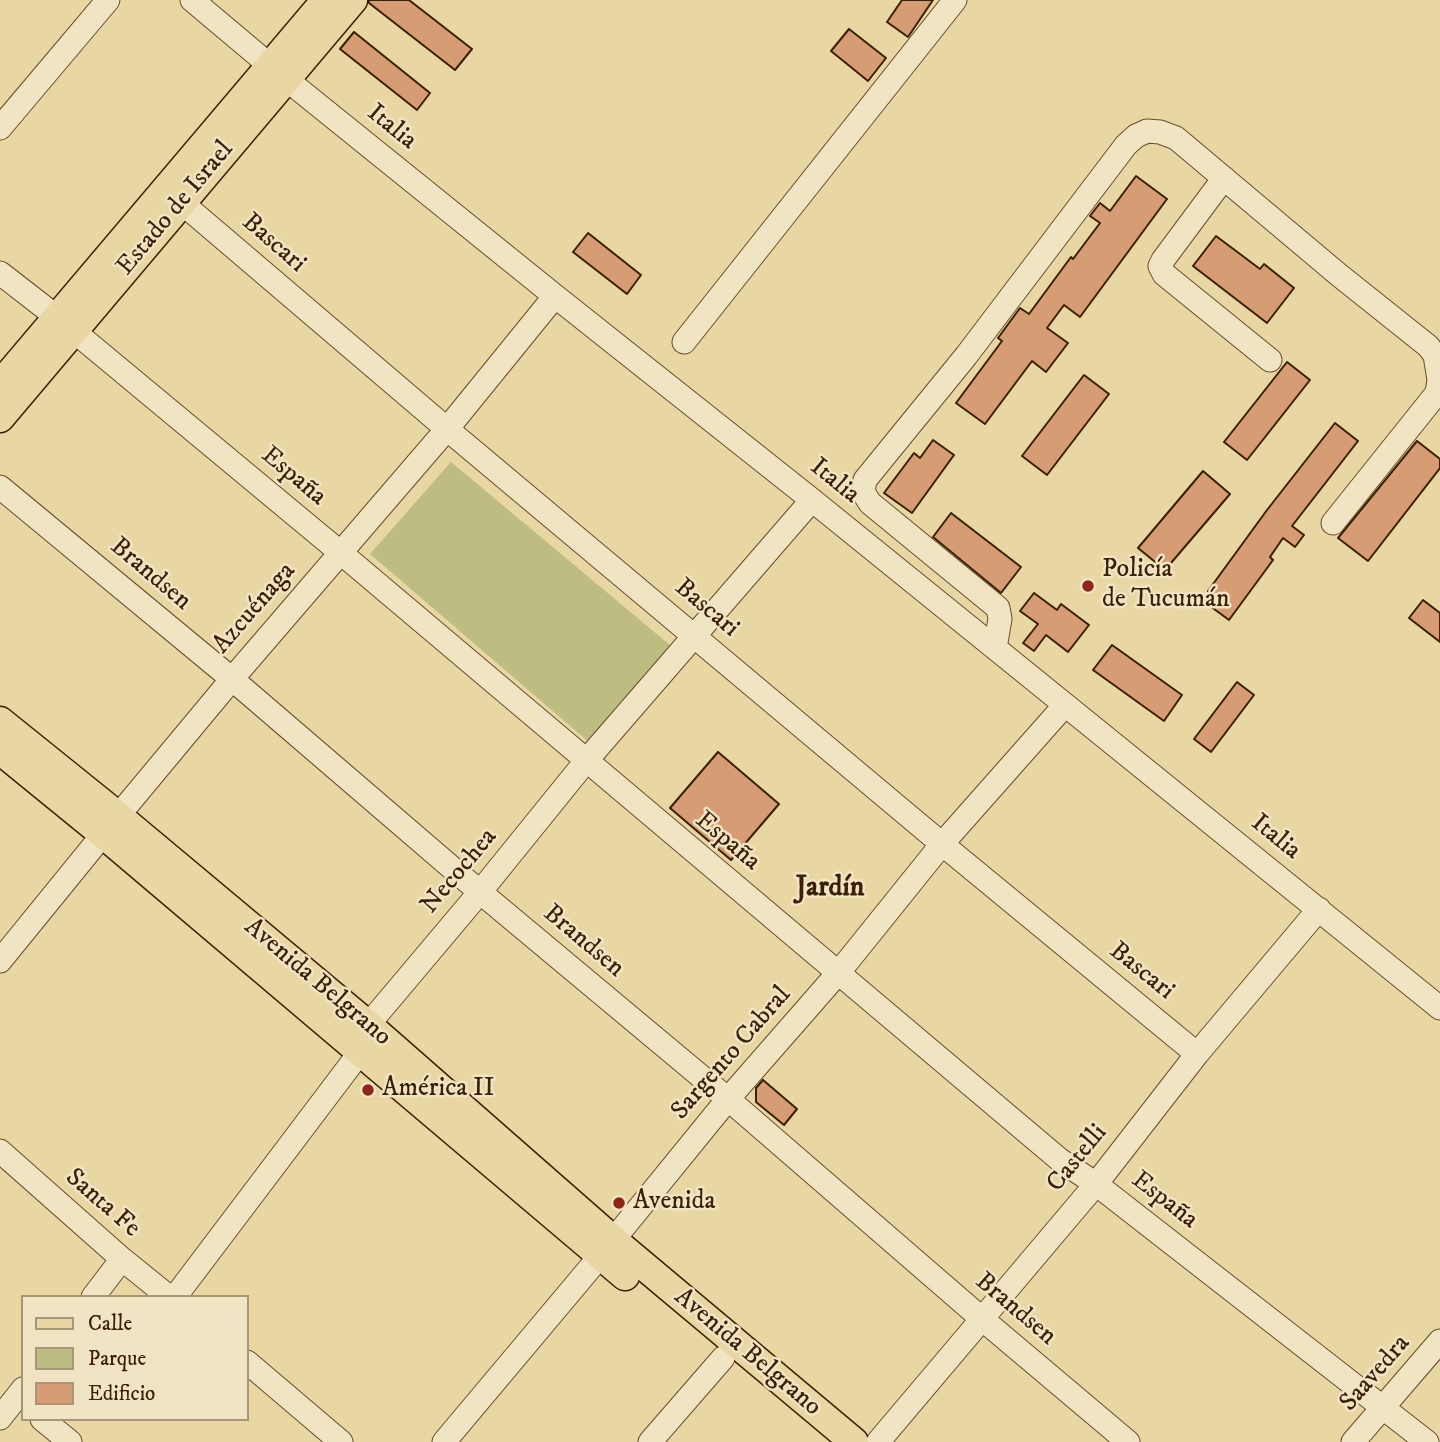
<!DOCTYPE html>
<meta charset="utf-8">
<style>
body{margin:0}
#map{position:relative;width:1440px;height:1442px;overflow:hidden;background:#e8d6a3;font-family:"IM FELL DW Pica",serif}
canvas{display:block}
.legend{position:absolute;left:21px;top:1295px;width:228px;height:126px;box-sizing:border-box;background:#f0e4c3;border:2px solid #a89577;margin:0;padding:9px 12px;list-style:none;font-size:21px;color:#3b1f06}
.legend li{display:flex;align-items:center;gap:14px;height:35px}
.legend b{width:35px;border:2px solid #a89577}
</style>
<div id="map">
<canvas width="1440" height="1442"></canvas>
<ul class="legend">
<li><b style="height:9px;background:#e8d6a3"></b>Calle</li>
<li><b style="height:19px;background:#bdbc81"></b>Parque</li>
<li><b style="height:19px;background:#d69d74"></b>Edificio</li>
</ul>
</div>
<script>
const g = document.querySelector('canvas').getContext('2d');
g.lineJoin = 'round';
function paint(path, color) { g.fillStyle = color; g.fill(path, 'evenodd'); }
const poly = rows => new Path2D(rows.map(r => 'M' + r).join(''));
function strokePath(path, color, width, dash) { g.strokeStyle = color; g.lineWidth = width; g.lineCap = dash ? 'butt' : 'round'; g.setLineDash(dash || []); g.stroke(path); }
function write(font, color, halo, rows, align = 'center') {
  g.font = font + ' "IM FELL DW Pica",serif'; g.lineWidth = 5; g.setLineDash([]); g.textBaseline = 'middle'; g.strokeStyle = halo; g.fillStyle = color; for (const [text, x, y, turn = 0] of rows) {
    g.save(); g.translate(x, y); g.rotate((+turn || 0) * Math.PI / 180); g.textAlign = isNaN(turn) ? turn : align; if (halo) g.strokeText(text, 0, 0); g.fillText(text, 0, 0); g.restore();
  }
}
paint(poly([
 [451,462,671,646,590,743,370,554]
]), '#bdbc81');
const building = poly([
 [369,0,409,0,472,49,455,70,369,3,369,0],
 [902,0,933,0,908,37,887,22,902,0],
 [849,29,886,58,868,81,831,51,849,29],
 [354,32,430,93,417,110,340,49,354,32],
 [1136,176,1167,199,1080,317,1064,305,1047,328,1068,343,1046,372,1032,361,985,424,956,403,1002,341,998,338,1020,308,1029,314,1071,257,1073,259,1100,223,1090,216,1100,203,1110,211,1136,176],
 [588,233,641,275,627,294,573,252,588,233],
 [1216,236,1260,269,1264,264,1294,288,1267,323,1193,266,1216,236],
 [1287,362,1310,380,1247,460,1224,442,1287,362],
 [1084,375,1109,394,1047,475,1022,456,1084,375],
 [1335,423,1358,441,1292,526,1304,535,1295,547,1283,538,1270,557,1273,560,1229,620,1210,606,1216,597,1208,591,1267,510,1335,423],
 [933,440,954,455,912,513,884,493,914,453,920,458,933,440],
 [1417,441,1440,459,1440,468,1368,561,1338,538,1417,441],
 [1203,471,1230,494,1165,570,1138,548,1203,471],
 [951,513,1021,567,1001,593,933,537,951,513],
 [1034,593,1057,610,1061,604,1089,625,1068,652,1046,635,1034,651,1023,643,1038,624,1020,611,1034,593],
 [1423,600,1440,613,1440,642,1409,618,1423,600],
 [1112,645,1182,695,1164,721,1093,670,1112,645],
 [1237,682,1254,695,1211,752,1194,739,1237,682],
 [718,752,779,804,731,860,670,808,718,752],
 [763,1080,797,1109,784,1125,756,1102,756,1088,763,1080]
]);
paint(building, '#d69d74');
strokePath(building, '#3b1f06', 2);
const minor = poly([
 [192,0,286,79,555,296,812,500,1440,1008],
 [0,128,108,0],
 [1224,178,1163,260,1160,266,1164,274,1270,360],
 [182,203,447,429,942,844,1197,1054],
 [0,273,58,318,341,553,1060,1160,1096,1184,1427,1442],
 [684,342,955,0],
 [0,487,232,679,480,892,728,1099,981,1318,1128,1442],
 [995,648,1000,619,998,608,870,503,863,492,865,480,966,356,1126,145,1136,136,1147,131,1160,132,1176,138,1339,275,1428,346,1435,355,1439,380,1437,393,1333,523],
 [0,961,118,816,232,679,447,429,555,296],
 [0,1151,122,1259,169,1297],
 [93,1297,122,1259],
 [175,1297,361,1051,368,1025,480,892,586,761,812,500],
 [247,1362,341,1442],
 [0,1418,23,1389],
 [42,1419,70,1442],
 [444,1442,601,1255,728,1099,839,972,942,844,1065,705],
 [650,1442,723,1358],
 [878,1442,1096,1184,1197,1054,1319,909],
 [1353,1442,1440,1341]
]);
const major = poly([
 [0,385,326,0],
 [0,418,353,0],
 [0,721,118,816,368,1025,613,1240,854,1442],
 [0,750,103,834,625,1276]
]);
strokePath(minor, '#664d2d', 25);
strokePath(major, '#3b1f06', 31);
strokePath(minor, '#f0e4c3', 23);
strokePath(major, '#e8d6a3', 28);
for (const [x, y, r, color] of [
 [1088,586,7,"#8f2418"],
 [368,1090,7,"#8f2418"],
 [619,1203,7,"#8f2418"]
]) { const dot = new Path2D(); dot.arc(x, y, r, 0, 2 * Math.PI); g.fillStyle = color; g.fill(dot); strokePath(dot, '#f0e4c3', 2.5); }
write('26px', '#3b1f06', '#f0e4c3', [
 ["Italia",391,128,39],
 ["Estado de Israel",176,209,-50],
 ["Bascari",273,244,41],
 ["España",293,477,40],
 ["Italia",834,482,39],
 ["Brandsen",150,575,40],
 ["Azcuénaga",255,609,-49],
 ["Bascari",706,609,40],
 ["Italia",1275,838,39],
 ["España",727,842,40],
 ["Necochea",460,872,-50],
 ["Brandsen",583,942,40],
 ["Bascari",1141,972,39],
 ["Avenida Belgrano",317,983,40],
 ["Sargento Cabral",732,1054,-49],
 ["Castelli",1078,1159,-51],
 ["España",1164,1201,38],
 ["Santa Fe",102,1204,41],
 ["Brandsen",1015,1310,40],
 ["Avenida Belgrano",747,1353,40],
 ["Saavedra",1376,1374,-49]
]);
write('26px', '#3b1f06', '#f0e4c3', [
 ["Policía",1102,571],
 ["de Tucumán",1102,601],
 ["América II",382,1090],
 ["Avenida",633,1203]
], 'left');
write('bold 28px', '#3b1f06', '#f0e4c3', [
 ["Jardín",830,889]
]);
</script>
